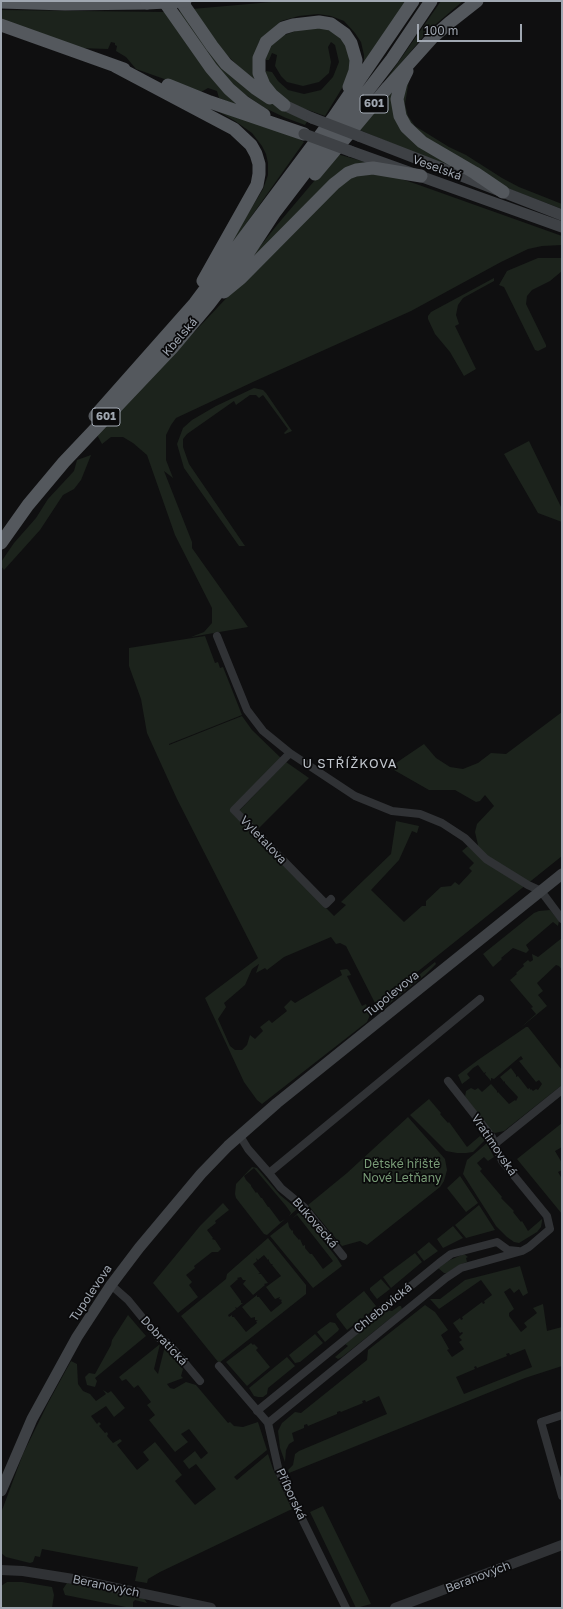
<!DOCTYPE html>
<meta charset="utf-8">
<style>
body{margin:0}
#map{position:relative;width:563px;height:1609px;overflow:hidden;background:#0f0f10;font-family:"Golos Text",sans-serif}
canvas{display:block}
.frame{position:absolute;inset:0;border:2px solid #a0a7b1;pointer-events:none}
.scale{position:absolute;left:417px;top:24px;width:105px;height:18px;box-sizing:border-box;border:2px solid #a0a7b1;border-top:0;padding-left:5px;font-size:12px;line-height:14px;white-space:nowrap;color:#a0a7b1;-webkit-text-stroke:3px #0a0a0b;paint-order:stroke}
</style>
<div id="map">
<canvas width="563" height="1609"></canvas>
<div class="frame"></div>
<div class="scale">100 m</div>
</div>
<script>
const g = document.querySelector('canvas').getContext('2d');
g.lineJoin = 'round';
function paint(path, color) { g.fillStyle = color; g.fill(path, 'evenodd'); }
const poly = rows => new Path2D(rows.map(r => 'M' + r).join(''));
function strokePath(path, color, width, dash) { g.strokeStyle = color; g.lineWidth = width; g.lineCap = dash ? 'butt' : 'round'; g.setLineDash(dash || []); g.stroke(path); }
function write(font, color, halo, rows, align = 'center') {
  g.font = font + ' "Golos Text",sans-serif'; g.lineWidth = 3.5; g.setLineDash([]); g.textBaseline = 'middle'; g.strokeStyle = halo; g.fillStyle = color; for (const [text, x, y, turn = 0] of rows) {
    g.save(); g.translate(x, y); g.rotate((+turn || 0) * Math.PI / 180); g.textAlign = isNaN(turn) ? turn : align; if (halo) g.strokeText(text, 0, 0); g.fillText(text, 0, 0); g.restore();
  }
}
paint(poly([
 [283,1,407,1,364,65,364,55,361,42,355,33,344,21,331,16,318,14,299,16,281,21,259,42,254,56,256,80,255,83,220,48,192,9],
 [441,1,463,1,429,30,383,84],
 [1,10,165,12,248,110,219,98,217,91,208,88,201,92,136,69,126,57,116,51,117,46,115,45,115,43,111,42,108,49,78,48,1,22],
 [183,11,210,51,308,120,305,125,286,118,265,108,237,89,223,75,177,12],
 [304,28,323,28,337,31,351,49,350,75,325,116,294,105,279,97,263,73,266,71,272,72,278,81,288,90,304,94,321,90,333,77,339,62,335,45,331,42,328,47,331,62,329,73,319,82,303,86,287,82,281,76,275,66,277,55,272,53,269,60,265,60,269,47,282,36],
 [409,80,405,104,408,116,415,126,449,147,466,155,502,178,519,187,562,204,562,209,499,185,428,142,407,121,401,99],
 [394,86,392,107,468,175,357,129],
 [198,100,287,132,304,142,214,269,263,189,268,175,268,163,266,154,262,146,252,133,235,121],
 [337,154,369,163,346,168,335,175,238,274,277,225],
 [356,174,387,174,419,185,562,236,562,245,542,246,528,249,501,262,411,311,255,381,176,418,171,425,166,435,166,460,173,478,164,471,192,542,192,548,248,627,191,637,204,632,212,623,212,608,175,535,147,455,133,443,123,437,111,437,102,444,97,435,287,234,333,188],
 [538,258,562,258,562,271,550,281,532,290,527,296,526,304,546,345,546,347,538,351,535,350,504,287,499,285,507,271],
 [494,278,494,281,463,298,458,305,456,315,459,324,455,326,476,369,464,376,450,352,435,334,428,319,428,316,431,312],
 [254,388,263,390,266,393,292,431,285,434,284,433,288,429,263,395,259,398,256,395,250,395,236,405,234,401,187,434,183,439,183,447,189,464,245,546,239,546,184,468,177,444,183,428,192,420,216,406],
 [529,441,562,509,562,522,538,513,504,454],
 [91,455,81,480,74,489,63,495,40,530,4,570,1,566,1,562,14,543,36,518,48,499,74,471,77,460],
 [205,636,215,663,218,662,220,668,223,667,242,715,169,744,169,745,242,716,252,730,282,759,231,812,334,916,346,905,341,902,391,854,396,821,419,826,417,833,412,831,399,860,371,890,404,922,422,906,426,906,426,901,441,887,451,886,455,882,459,885,472,871,469,868,474,863,462,851,468,846,473,851,478,845,475,832,477,824,494,806,485,795,480,801,476,802,455,790,429,790,394,770,393,765,424,744,436,758,450,767,463,769,478,763,491,753,506,754,562,712,562,856,376,1005,346,946,340,943,336,944,331,937,284,957,267,970,265,968,256,973,259,964,252,969,245,985,224,1003,226,1007,218,1019,230,1046,235,1050,242,1050,247,1045,250,1035,255,1039,263,1031,260,1027,269,1020,272,1023,287,1011,284,1007,291,1000,295,1003,342,975,340,970,347,969,349,971,351,975,347,976,362,1006,366,1004,370,1015,367,1022,262,1104,257,1100,244,1082,205,998,258,958,177,799,147,733,141,699,129,666,129,648],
 [286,762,309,778,257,830,239,811],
 [550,910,559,921,558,926,553,922,526,945,529,950,526,953,513,948,501,958,502,959,493,967,483,954,534,913,539,911],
 [562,938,562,970,559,966,556,965,537,983,543,991,538,995,547,1006,519,1029,536,1014,531,1008,533,1007,510,980,517,974,516,973,524,966,523,964,528,960,530,962,533,960,532,954,538,957],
 [435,962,436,964,425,975,380,1011,378,1008],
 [526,1027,528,1027,562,1070,562,1085,504,1131,495,1133,492,1132,465,1097,466,1091,471,1088,475,1090,478,1088,482,1092,491,1084,497,1091,497,1093,498,1092,509,1104,515,1100,516,1101,518,1097,505,1083,505,1081,504,1082,500,1077,511,1068,516,1075,516,1077,518,1076,528,1089,530,1088,530,1090,531,1089,533,1091,536,1089,538,1090,542,1084,539,1080,536,1082,519,1061,523,1059,521,1056,494,1079,491,1078,491,1081,485,1074,486,1072,484,1073,478,1065,473,1068,467,1074,470,1078,462,1084,458,1075,478,1060],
 [429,1099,441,1113,440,1114,448,1123,449,1122,467,1147,480,1136,485,1140,473,1152,466,1153,457,1153,446,1151,410,1115],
 [408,1117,445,1159,447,1170,444,1181,440,1187,367,1245,360,1241,342,1246,308,1205,347,1173],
 [562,1123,562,1147,555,1151,562,1163,562,1170,558,1172,562,1179,562,1214,517,1159],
 [487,1143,494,1157,488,1161,484,1157,477,1163,482,1169,480,1171,502,1197,501,1198,514,1211,513,1212,521,1222,522,1221,528,1231,542,1219,542,1221,541,1227,537,1232,519,1243,514,1242,507,1237,496,1226,463,1174,467,1160],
 [252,1167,257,1168,280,1195,297,1209,289,1216,291,1213,286,1206,254,1168,244,1176,246,1180,251,1185,251,1186,256,1193,257,1192,261,1198,262,1198,268,1207,269,1207,280,1222,285,1219,267,1235,264,1234,236,1198,235,1194,236,1184],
 [460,1176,478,1203,466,1212,447,1188],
 [223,1203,229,1210,215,1221,216,1223,207,1230,213,1238,212,1239,215,1240,221,1249,218,1252,212,1252,194,1266,195,1268,186,1275,192,1282,189,1285,198,1297,178,1313,153,1283,200,1226],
 [479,1205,495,1230,466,1238,455,1225],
 [298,1213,302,1214,337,1258,342,1266,313,1288,270,1236,288,1222,289,1227,292,1231,293,1230,293,1233,299,1240,300,1239,303,1246,305,1245,305,1248,310,1254,312,1254,323,1269,333,1261,297,1215,292,1219],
 [453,1226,463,1238,443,1248,437,1239],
 [268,1238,306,1285,306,1294,219,1363,181,1316,226,1279,227,1274],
 [264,1255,268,1260,269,1259,269,1261,271,1264,273,1264,272,1265,281,1276,266,1287,275,1299,280,1297,279,1299,282,1300,281,1301,282,1303,271,1312,259,1297,257,1297,257,1295,242,1307,251,1318,255,1317,255,1320,258,1320,256,1321,257,1323,246,1332,234,1317,232,1317,232,1315,229,1317,228,1315,236,1309,235,1307,237,1308,243,1303,241,1303,241,1301,230,1286,238,1279,237,1278,241,1277,243,1280,246,1280,243,1284,253,1295,265,1285,264,1284,268,1283,261,1274,258,1274,260,1273,253,1264,257,1261,256,1258,258,1260],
 [429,1242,438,1251,424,1261,417,1252],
 [415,1253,422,1262,391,1288,383,1277],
 [464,1254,468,1257,466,1258,467,1262,459,1265,447,1273,444,1273,438,1268,450,1260],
 [520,1266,528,1293,523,1296,519,1289,514,1293,510,1288,504,1292,514,1309,509,1313,509,1316,521,1332,527,1327,524,1323,537,1313,533,1308,543,1304,547,1331,562,1327,562,1366,525,1378,289,1473,288,1470,293,1465,295,1454,299,1451,387,1414,379,1396,366,1402,365,1400,362,1401,363,1403,341,1412,340,1411,337,1412,337,1414,308,1426,307,1424,304,1425,304,1428,292,1433,294,1441,289,1444,286,1450,285,1462,280,1448,278,1431,282,1423,295,1412,301,1413,367,1360,368,1350,425,1305,435,1312,448,1330,441,1335,449,1349,447,1350,452,1357,464,1349,459,1342,462,1340,459,1337,463,1333,462,1332,460,1333,453,1323,460,1318,461,1320,463,1319,462,1317,482,1302,483,1304,485,1303,484,1301,492,1295,481,1280,439,1309,430,1299,440,1299,465,1280],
 [525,1349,532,1367,464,1394,456,1377,475,1369,474,1367,476,1366,477,1368,507,1356,506,1354,509,1353,510,1355],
 [381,1279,390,1289,377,1299,370,1290,370,1288],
 [364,1291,376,1306,372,1310,372,1311,347,1330,337,1317,336,1314],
 [399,1306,401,1306,402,1309,342,1357,338,1359,335,1357,348,1346,345,1344,387,1310,392,1311],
 [128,1315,146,1336,95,1378,97,1381,95,1387,87,1385,85,1377,89,1373,95,1374,111,1345,112,1340],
 [330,1322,335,1323,339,1329,338,1331,325,1342,317,1332],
 [315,1334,323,1343,300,1362,295,1363,289,1355],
 [251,1343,253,1345,254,1344,258,1348,256,1350,270,1367,247,1386,226,1362],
 [160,1344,154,1369,158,1374,165,1346,183,1369,181,1376,183,1378,167,1384,170,1388,174,1389,186,1382,196,1385,228,1423,230,1422,234,1426,243,1427,258,1422,267,1450,234,1477,237,1480,268,1454,273,1469,292,1509,160,1572,148,1579,147,1583,135,1581,138,1567,42,1549,40,1557,35,1556,33,1562,30,1563,6,1557,1,1553,1,1513,23,1454,48,1403,71,1361,77,1364,78,1384,83,1391,90,1394,96,1401,106,1394,103,1390,108,1393,111,1391,125,1408,114,1417,106,1406,91,1416,97,1424,99,1422,101,1424,99,1426,105,1433,107,1432,108,1434,107,1436,113,1443,120,1439,122,1441,117,1445,137,1470,149,1460,143,1452,155,1442,182,1475,175,1481,195,1505,216,1489,196,1464,189,1469,183,1461,195,1451,201,1459,208,1453,189,1429,181,1434,188,1442,175,1452,149,1420,155,1415,147,1405,151,1402,138,1385,134,1388,126,1379,122,1381,119,1377],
 [287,1357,295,1366,268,1388,267,1394,263,1397,258,1397,254,1396,249,1388],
 [323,1506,371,1604,356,1608,310,1512],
 [7,1582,22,1582,52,1587,54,1595,52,1608,1,1608,1,1586],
 [67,1583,143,1597,147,1603,135,1600,133,1602,133,1608,131,1608,65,1595,63,1589]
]), '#1c231c');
strokePath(poly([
 [217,636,247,710,263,731,290,753,355,796,392,811,420,814,442,823,465,838,486,859,528,885,541,891,562,919],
 [290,753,234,810,326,904,331,899],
 [240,1136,248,1149,269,1173,480,999],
 [495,1144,562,1090],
 [269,1173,281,1188,304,1207,343,1256],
 [111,1285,128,1300,159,1338,169,1344,200,1381],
 [219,1366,268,1423,279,1472,346,1608],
 [257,1411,439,1263,451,1254,497,1242,508,1250,518,1251],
 [562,1415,541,1422,562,1496],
 [268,1423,446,1278,461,1268,522,1251,529,1247,550,1229,547,1216,502,1161,492,1137,448,1081]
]), '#303235', 8);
strokePath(poly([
 [1,1570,23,1571,73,1579,211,1608],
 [395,1608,562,1545]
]), '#303235', 10);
strokePath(poly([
 [284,105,312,118],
 [359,136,562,215],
 [350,151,562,227],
 [1,1491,32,1419,77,1337,111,1285,139,1248,201,1174,228,1146,277,1103,562,874]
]), '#3e4145', 11);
strokePath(poly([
 [164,1,211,68,229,89,244,102,264,115],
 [181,1,212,46,226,64,255,88,270,98],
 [1,2,65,4,147,3],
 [1,25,124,69],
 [115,66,234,129,251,145,256,154,259,164,259,174,257,185,203,281],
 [407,71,401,83,397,99,400,116,406,127,422,142,475,173,503,192],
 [168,85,210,102,304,134],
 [284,105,272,95,264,85,259,73,259,58,266,42,283,28,293,25,319,22,331,24,345,34,351,43,356,60,355,71,349,87],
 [315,174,388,87,432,38,449,23,477,1],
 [224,292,241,278,334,184,348,173,356,170,373,168,421,176],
 [95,416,195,303,334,117,413,1],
 [1,543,28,505,64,462,172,348,209,304,248,253,275,212,392,59,431,1]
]), '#54585d', 13);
strokePath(poly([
 [312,118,359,136],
 [304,134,350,151]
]), '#3e4145', 11);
strokePath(poly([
 [147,3,185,1]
]), '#54585d', 13);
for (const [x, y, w] of [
 [374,104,28],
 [106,417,28]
]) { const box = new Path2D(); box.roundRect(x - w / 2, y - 9, w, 18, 3); g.fillStyle = '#0a0a0b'; g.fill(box); strokePath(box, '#a0a7b1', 1); }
write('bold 11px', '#a0a7b1', null, [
 ["601",374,104],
 ["601",106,417]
]);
write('12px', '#a0a7b1', '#0a0a0b', [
 ["Veselská",437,168,20],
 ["Kbelská",180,337,-49],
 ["Vyletalova",263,840,46],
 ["Tupolevova",392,994,-39],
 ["Vratimovská",494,1145,56],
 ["Bukovecká",315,1223,49],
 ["Tupolevova",91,1293,-56],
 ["Chlebovická",383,1308,-39],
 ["Dobratická",164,1341,47],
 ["Příborská",291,1494,65],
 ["Beranových",478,1577,-21],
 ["Beranových",106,1586,12]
]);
write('12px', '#799c77', '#0a0a0b', [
 ["Dětské hřiště",402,1164],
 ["Nové Letňany",402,1178]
]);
g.letterSpacing = '1px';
write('13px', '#c1c6cd', '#0a0a0b', [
 ["U STŘÍŽKOVA",350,764]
]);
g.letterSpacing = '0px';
</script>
